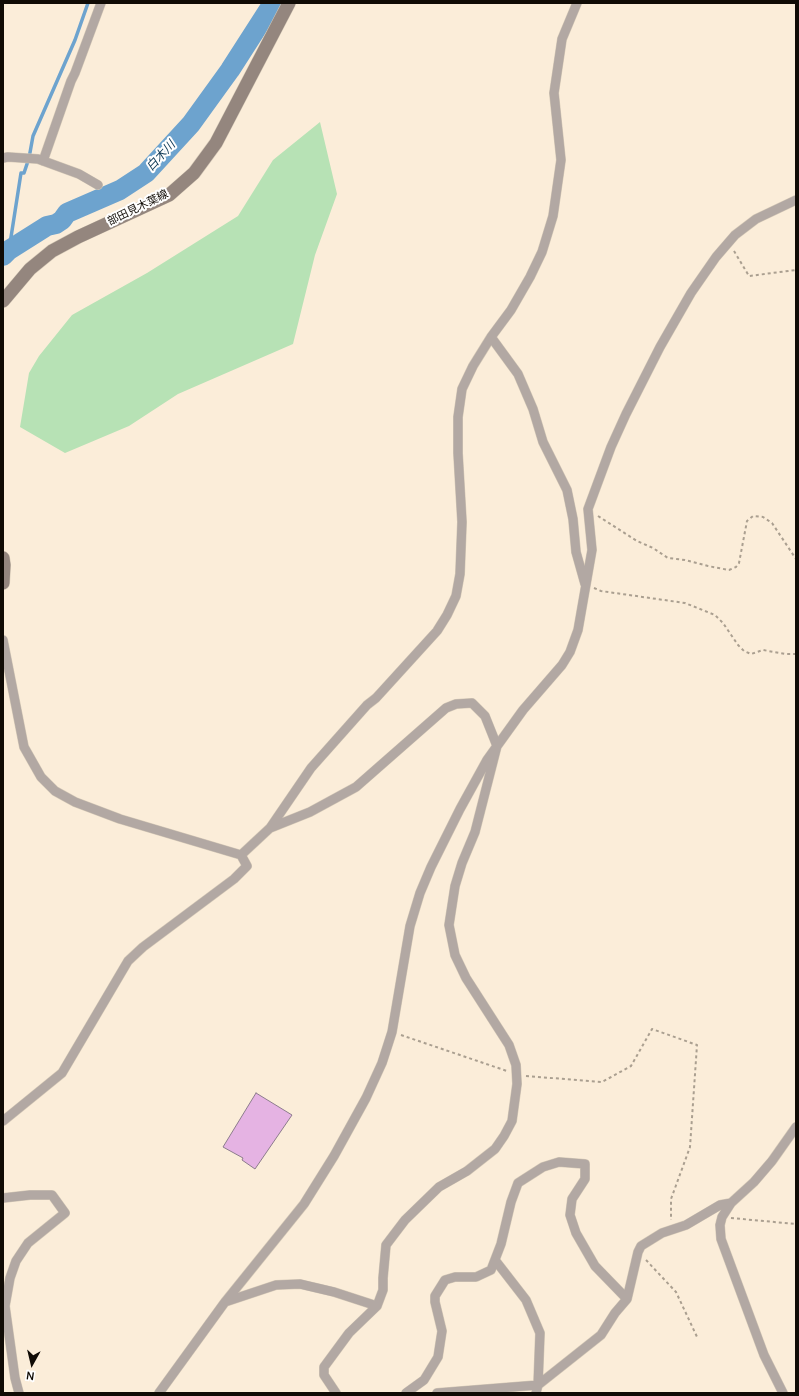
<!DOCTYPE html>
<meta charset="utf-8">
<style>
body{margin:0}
#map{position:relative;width:799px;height:1396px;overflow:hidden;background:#fbedd9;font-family:Manrope,sans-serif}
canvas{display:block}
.frame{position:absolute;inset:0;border:4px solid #100b05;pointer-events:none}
.north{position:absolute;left:12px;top:1344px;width:40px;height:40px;-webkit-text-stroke:3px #fff;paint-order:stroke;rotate:188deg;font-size:11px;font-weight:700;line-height:16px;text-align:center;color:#100b05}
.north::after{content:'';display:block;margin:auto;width:14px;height:18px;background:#100b05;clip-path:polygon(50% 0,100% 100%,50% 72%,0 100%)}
</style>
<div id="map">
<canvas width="799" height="1396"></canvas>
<div class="frame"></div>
<div class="north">N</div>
</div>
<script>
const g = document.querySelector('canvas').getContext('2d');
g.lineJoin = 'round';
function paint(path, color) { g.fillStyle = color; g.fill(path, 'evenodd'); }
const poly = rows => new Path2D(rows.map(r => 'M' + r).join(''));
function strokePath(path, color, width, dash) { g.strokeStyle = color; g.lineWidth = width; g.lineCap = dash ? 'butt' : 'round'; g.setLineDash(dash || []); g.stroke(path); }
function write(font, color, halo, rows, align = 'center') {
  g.font = font + ' Manrope,"Noto Sans JP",sans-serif'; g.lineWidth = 4; g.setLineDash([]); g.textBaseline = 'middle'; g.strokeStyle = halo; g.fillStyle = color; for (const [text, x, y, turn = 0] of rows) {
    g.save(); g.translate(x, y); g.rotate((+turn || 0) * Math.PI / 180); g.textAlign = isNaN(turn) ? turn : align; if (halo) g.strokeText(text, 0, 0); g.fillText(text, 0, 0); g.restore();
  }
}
paint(poly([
 [320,122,337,194,315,255,293,344,178,394,129,426,65,453,20,427,29,373,39,356,72,315,147,273,238,216,273,160]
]), '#b7e2b5');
strokePath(poly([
 [9,250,21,173,24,173,29,158,33,136,75,40,88,3]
]), '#6da3ce', 3.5);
strokePath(poly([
 [3,256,9,250,47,226,56,224,62,220,67,213,120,190,146,173,191,124,230,70,273,3]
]), '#6da3ce', 20);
const building = poly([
 [256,1093,292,1115,255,1169,242,1160,243,1158,223,1147,256,1093]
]);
paint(building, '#e5b3e3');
strokePath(building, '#8c7c8c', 1);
const street = poly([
 [3,158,8,157,38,159,79,174,98,185],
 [43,161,71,81,75,73,101,3],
 [491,337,518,374,533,409,543,442,567,490,573,519,576,552,585,584],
 [3,640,24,747,41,777,55,791,75,802,120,819,241,855,247,866,234,879,143,947,128,961,62,1073,3,1121],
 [270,828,310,812,356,787,446,708,456,704,472,703,485,716,497,746,475,832,462,863,455,886,449,925,455,955,466,978,509,1045,516,1065,517,1084,512,1121,504,1136,495,1149,467,1171,439,1187,405,1220,386,1245,383,1278,383,1290,377,1306,349,1333,324,1367,324,1375,336,1393],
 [241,855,270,828,311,768,367,705,376,698,437,631,447,615,456,596,460,574,462,522,458,453,458,417,462,389,473,366,491,337,511,310,530,277,542,252,553,216,561,160,554,93,562,39,577,3],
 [3,1198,30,1195,52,1195,65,1213,28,1243,16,1261,10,1278,5,1306,15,1378,19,1393],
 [225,1302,276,1285,300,1284,334,1292,377,1306],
 [159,1393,225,1302,304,1204,334,1156,366,1098,382,1063,392,1032,410,926,420,893,431,867,460,809,487,760,523,710,562,665,570,652,578,630,592,550,588,509,611,447,626,414,660,347,691,293,716,257,735,235,756,219,796,200],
 [406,1393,424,1380,438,1357,442,1331,435,1302,435,1296,445,1280,455,1277,476,1277,491,1270,501,1244,511,1202,518,1183,543,1167,559,1162,585,1164,585,1179,572,1199,570,1215,576,1233,595,1266,627,1299],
 [437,1393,538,1385,540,1333,526,1300,495,1260],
 [536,1393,538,1385,601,1335,615,1313,627,1299,638,1252,641,1246,662,1233,686,1225,720,1205,731,1203],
 [783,1393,764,1355,721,1239,720,1225,722,1217,731,1203,754,1182,772,1161,796,1127]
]);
const secondary = poly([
 [3,301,30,269,52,251,78,237,169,195,194,173,216,143,289,3],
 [3,558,4,565,3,583]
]);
strokePath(street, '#d5c9b7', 10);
strokePath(secondary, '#d5c9b7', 14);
strokePath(poly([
 [734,251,749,276,796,270],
 [598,516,637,541,653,548,668,558,685,560,708,566,729,570,736,567,739,563,747,521,753,516,763,517,772,523,796,559],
 [594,588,601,591,685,603,715,615,723,623,738,645,744,651,751,654,763,650,785,654,796,654],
 [401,1035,507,1071],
 [526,1076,602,1082,631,1066,652,1029,697,1045,690,1147,671,1199,671,1220],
 [731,1218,796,1224],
 [646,1260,676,1292,698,1339]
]), '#aa9f90', 2, [3, 3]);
strokePath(street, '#b2a8a3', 9);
strokePath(secondary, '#94867e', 13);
write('11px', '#100b05', '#fff', [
 ["部田見木葉線",138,208,-26]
]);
write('italic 12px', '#0c3754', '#fff', [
 ["白木川",161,156,-47]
]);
</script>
